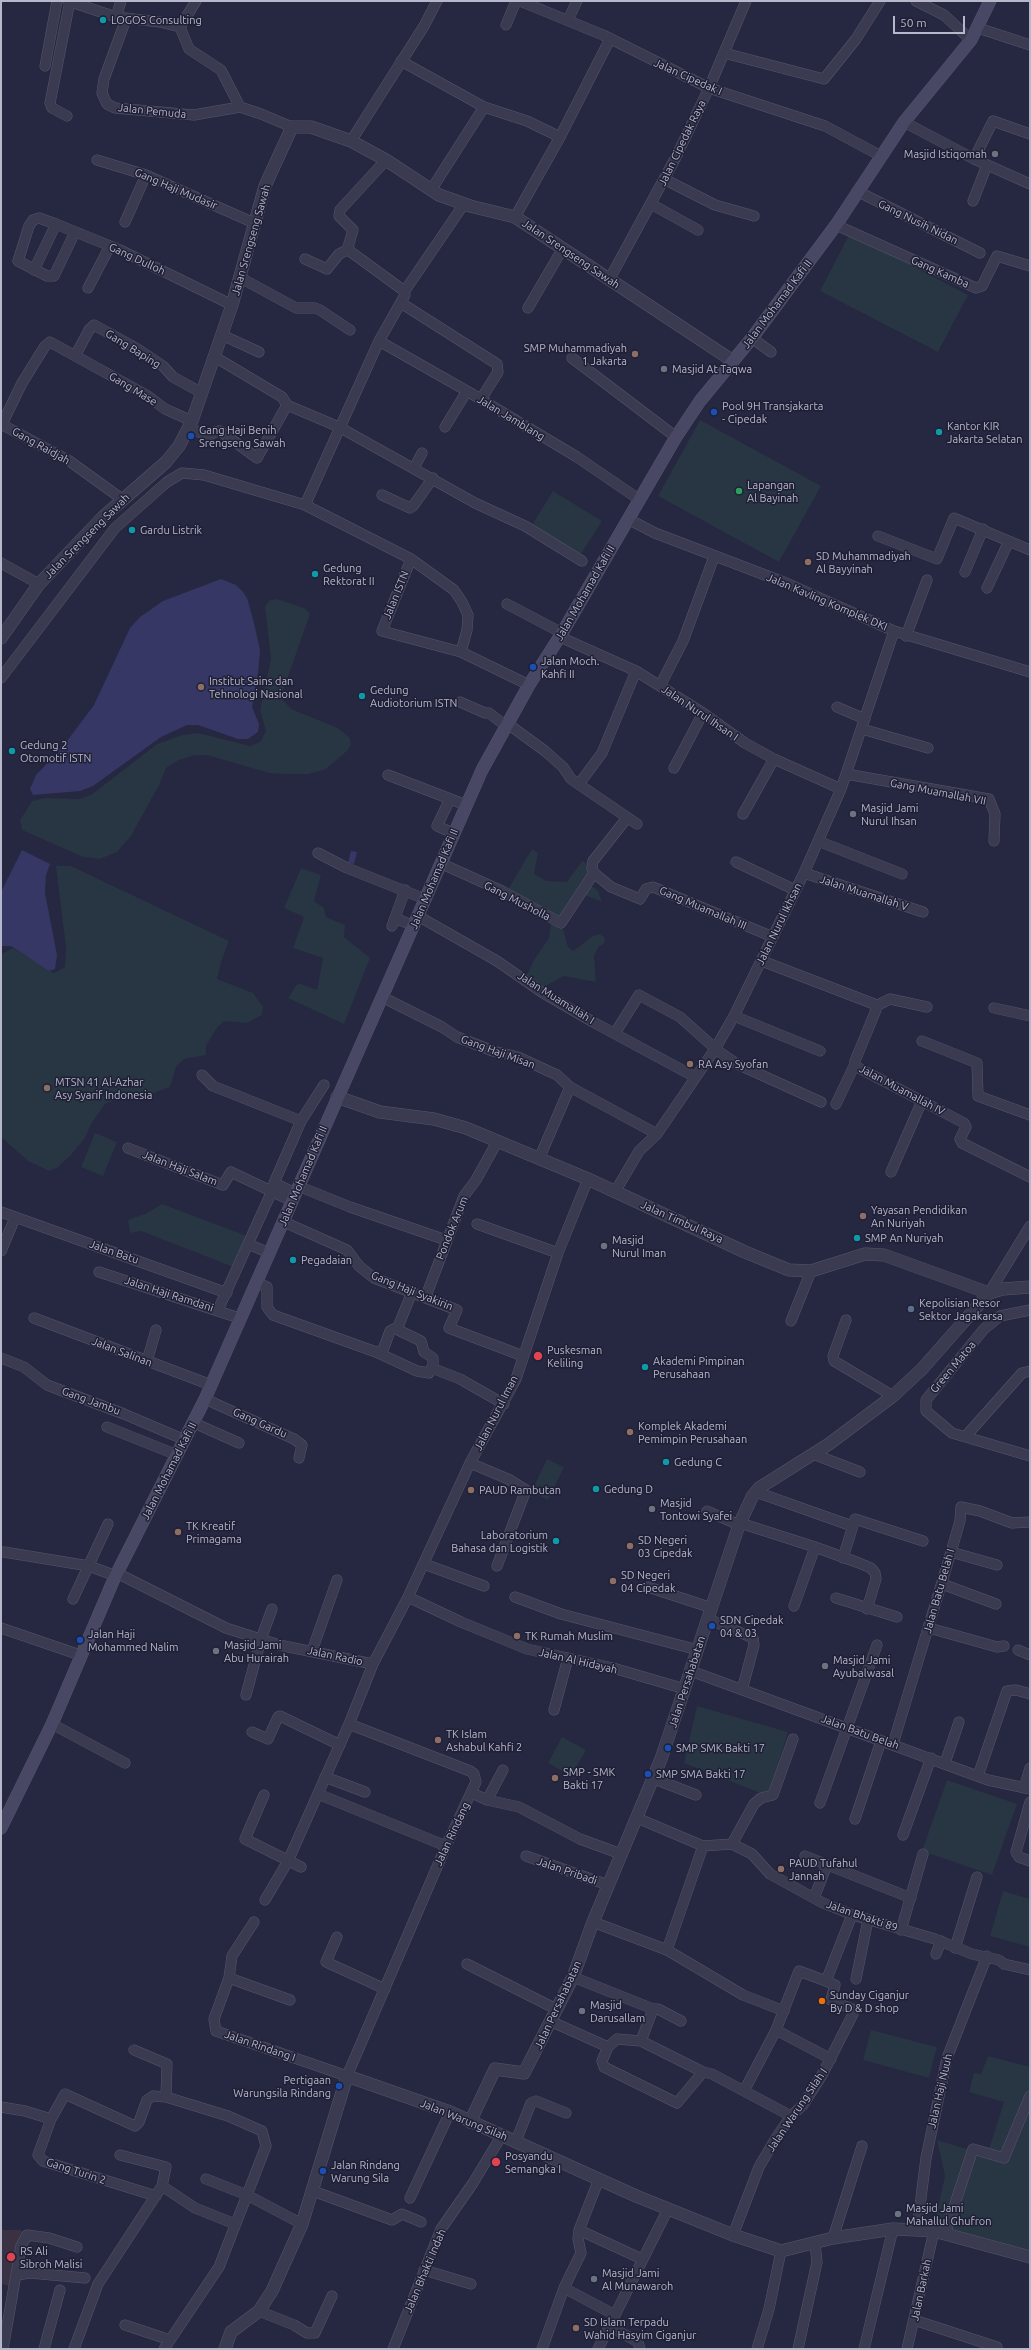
<!DOCTYPE html>
<style>
body{margin:0}
#map{position:relative;width:1031px;height:2350px;overflow:hidden;background:#262741;font-family:Ubuntu,sans-serif}
canvas{display:block}
.frame{position:absolute;inset:0;border:2px solid #b7b7cb;pointer-events:none}
.scale{position:absolute;left:893px;top:16px;width:72px;height:18px;box-sizing:border-box;border:2px solid #b7b7cb;border-top:0;padding-left:5px;font-size:12px;line-height:14px;white-space:nowrap;color:#b7b7cb;-webkit-text-stroke:3px #1f1f36;paint-order:stroke}
</style>
<div id="map">
<canvas width="1031" height="2350"></canvas>
<div class="frame"></div>
<div class="scale">50 m</div>
</div>
<script>
const g = document.querySelector('canvas').getContext('2d');
g.lineJoin = 'round';
function paint(path, color) { g.fillStyle = color; g.fill(path, 'evenodd'); }
const poly = rows => new Path2D(rows.map(r => 'M' + r).join(''));
function strokePath(path, color, width, dash) { g.strokeStyle = color; g.lineWidth = width; g.lineCap = dash ? 'butt' : 'round'; g.setLineDash(dash || []); g.stroke(path); }
function write(font, color, halo, rows, align = 'center') {
  g.font = font + ' Ubuntu,sans-serif'; g.lineWidth = 3; g.setLineDash([]); g.textBaseline = 'middle'; g.strokeStyle = halo; g.fillStyle = color; for (const [text, x, y, turn = 0] of rows) {
    g.save(); g.translate(x, y); g.rotate((+turn || 0) * Math.PI / 180); g.textAlign = isNaN(turn) ? turn : align; if (halo) g.strokeText(text, 0, 0); g.fillText(text, 0, 0); g.restore();
  }
}
paint(poly([
 [1,2230,22,2230,19,2288,1,2284]
]), '#3a3242');
paint(poly([
 [850,233,968,295,938,352,820,291],
 [700,420,821,486,779,562,658,496],
 [553,491,602,521,581,554,532,525],
 [277,599,304,608,310,614,283,691,283,700,291,709,338,728,350,738,351,745,347,751,326,769,308,774,285,774,269,773,207,755,195,755,179,760,166,768,159,785,131,836,117,852,100,859,83,857,22,830,20,820,32,801,45,798,79,799,91,795,157,744,182,735,198,733,250,746,260,742,266,731,260,710,271,659,265,606,270,600],
 [532,849,538,853,534,874,547,881,567,882,582,861,591,865,588,883,598,891,602,902,585,895,560,919,568,947,573,951,593,936,600,934,605,938,604,944,599,946,594,956,596,982,564,976,544,987,525,979,534,960,549,938,552,917,506,893],
 [56,866,71,866,229,941,221,962,217,979,253,993,263,1007,262,1015,247,1023,224,1021,216,1029,206,1046,206,1055,184,1059,176,1067,170,1087,148,1095,130,1094,105,1104,91,1124,85,1138,71,1155,57,1168,49,1171,28,1161,1,1137,1,954,13,948,54,973,65,967,66,948],
 [301,868,321,875,314,901,324,908,326,917,345,925,344,937,370,958,344,1024,288,998,298,983,317,990,323,958,293,948,304,917,284,908],
 [95,1133,117,1142,103,1176,81,1167],
 [162,1204,255,1239,241,1270,141,1231,130,1233,128,1220,147,1213],
 [547,1459,564,1467,548,1500,531,1492],
 [697,1706,788,1732,768,1796,684,1763],
 [562,1737,586,1750,571,1776,548,1763],
 [947,1780,1017,1804,992,1875,922,1851],
 [1003,1891,1030,1899,1030,1947,990,1936],
 [871,2030,937,2047,929,2078,863,2060],
 [988,2056,1030,2067,1030,2251,934,2225,945,2176,937,2140,987,2155,1004,2102,969,2092,974,2073,981,2074]
]), '#283542');
paint(poly([
 [221,579,236,585,243,592,247,598,253,619,260,650,258,673,252,707,259,724,258,732,248,739,238,739,198,725,187,725,161,737,93,786,80,791,33,795,30,789,36,775,61,749,94,705,130,628,140,617,163,601],
 [22,850,50,864,46,875,45,893,57,955,55,969,49,971,11,946,1,946,1,892],
 [351,851,357,852,354,864,348,863]
]), '#363764');
const minor = poly([
 [68,1,116,17,160,22,180,27],
 [520,1,603,35,709,88,825,126,881,156],
 [916,1,944,15,971,40],
 [116,17,121,1],
 [126,19,104,79,102,93,107,104,115,108,194,115,240,107,261,114,292,127],
 [568,20,577,1],
 [506,25,516,1],
 [180,27,189,49,221,70,240,107],
 [180,27,196,1],
 [978,28,1030,45],
 [724,53,824,79,856,39,880,1],
 [401,61,484,107,527,121,560,137],
 [45,66,57,1],
 [67,116,52,108,50,103,70,1],
 [904,122,974,159,1030,184],
 [351,141,424,26,437,1],
 [974,159,993,121,1030,134],
 [97,160,146,175,254,223],
 [664,179,715,205,754,216],
 [431,190,484,107],
 [857,191,980,253],
 [973,201,987,165],
 [651,204,698,230],
 [515,217,560,137,610,39],
 [125,222,146,175],
 [836,225,976,288,982,286,997,256,1030,266],
 [75,232,54,276,47,276,18,261,29,226,33,220,39,218,56,224,120,250,232,305],
 [305,259,327,269,339,254,349,249],
 [34,270,56,224],
 [239,277,296,308,315,308,320,310,350,330],
 [609,280,676,157,709,88,746,1],
 [88,288,110,246],
 [404,292,464,204],
 [401,303,497,364,498,372,481,399],
 [528,308,563,248],
 [222,335,259,352],
 [752,338,771,352],
 [379,341,467,391,577,457,640,500],
 [75,356,89,330,94,325,136,348,163,366,173,377,202,393],
 [215,357,282,397,287,405],
 [572,358,676,437],
 [287,405,339,427,475,503,525,526,582,561],
 [1,424,68,460,122,499],
 [1,426,22,383,45,346,50,342,148,396,165,409,192,421],
 [445,427,467,391],
 [189,428,208,436,215,432,220,431,257,458,287,405],
 [414,468,422,453],
 [382,495,410,508,413,506,433,478],
 [305,505,379,341,405,295,403,290,351,252,348,247,353,230,339,216,340,210,386,160],
 [628,519,655,533,786,583,894,631,1030,672],
 [878,536,937,559,954,518,1030,550],
 [411,559,382,631,461,652,529,685],
 [1,563,39,584],
 [965,572,983,529],
 [987,588,1009,541],
 [507,604,562,633],
 [906,636,927,580],
 [560,637,636,671,703,713,745,743,774,759,841,789],
 [1,678,115,528,167,482,182,473,204,475,305,505,411,559,454,590,462,602,468,615,467,630,461,652],
 [660,686,683,641,714,557],
 [460,702,485,713,489,713,506,726],
 [837,707,865,719],
 [508,724,545,751,563,767,571,779,637,824],
 [862,729,928,748],
 [674,768,703,713],
 [846,774,989,799,995,814,994,841],
 [388,775,466,805],
 [579,784,602,753,636,671],
 [450,799,437,826,453,833],
 [743,814,774,759],
 [627,818,593,861,592,868,594,873,611,887,640,899,646,889,653,887,773,937],
 [818,841,902,874],
 [318,853,347,868,425,899],
 [736,862,795,890],
 [440,863,502,891,561,923,594,873],
 [804,873,923,912],
 [418,916,497,961,543,993,593,1022,695,1077],
 [395,918,414,926],
 [392,926,405,890],
 [762,961,874,1004,876,1010,855,1061,855,1066,964,1123,966,1127,960,1139,962,1143,1030,1177],
 [382,997,442,1027,457,1037,493,1051,518,1057,557,1075,570,1087,657,1134],
 [876,1006,890,999,927,1007],
 [994,1008,1030,1016],
 [734,1016,820,1051],
 [615,1033,639,995,680,1017,718,1051,737,1064,821,1102],
 [922,1041,977,1063,978,1096,1030,1115],
 [202,1075,213,1086,301,1121,274,1183,295,1193],
 [836,1104,855,1064],
 [301,1121,324,1085],
 [128,1148,223,1185,231,1172,292,1201],
 [539,1159,570,1087],
 [891,1172,922,1101],
 [298,1186,350,1207,446,1240],
 [615,1192,639,1151,657,1134,715,1049,734,1016,804,873,841,789,894,631],
 [1,1212,227,1293],
 [284,1222,347,1250,359,1266,374,1278,457,1310,449,1328,523,1356],
 [477,1224,558,1253],
 [248,1244,269,1253],
 [1,1251,15,1218],
 [99,1272,239,1318],
 [256,1282,267,1287,267,1307,273,1315,376,1352,383,1350,390,1331,398,1327,412,1292],
 [989,1293,1030,1226],
 [426,1296,464,1196,476,1180,497,1142],
 [218,1310,272,1191],
 [1030,1310,1000,1316,984,1329,926,1400,926,1411,952,1433,1030,1456],
 [34,1318,211,1385],
 [846,1320,833,1356,834,1361,893,1396],
 [791,1321,811,1271],
 [376,1352,417,1371,429,1373,433,1365,433,1358,424,1352,421,1341,396,1329],
 [1,1358,24,1367,47,1385,124,1414,185,1440],
 [147,1361,156,1330],
 [432,1368,460,1379,504,1404],
 [205,1399,294,1439,302,1445,299,1458],
 [194,1423,239,1443],
 [107,1427,177,1455],
 [965,1437,1022,1373,1030,1371],
 [813,1454,860,1472],
 [470,1463,508,1479,526,1490,497,1566],
 [756,1492,852,1526],
 [707,1511,739,1525],
 [740,1523,815,1547,794,1606],
 [815,1547,859,1563,871,1568,875,1573,876,1579,867,1609],
 [4,1552,89,1566,116,1576],
 [951,1552,997,1565],
 [843,1558,855,1519,923,1541],
 [424,1564,484,1586],
 [117,1573,226,1628,279,1645,373,1664,408,1597,470,1463,516,1379,558,1253,588,1179],
 [942,1584,996,1604],
 [648,1587,712,1608],
 [408,1597,461,1622,527,1649,613,1668,685,1689],
 [515,1597,561,1614,698,1650],
 [836,1598,897,1617],
 [73,1599,108,1524],
 [708,1619,753,1638,754,1645,742,1690],
 [1,1628,80,1655],
 [929,1628,997,1647,1004,1646],
 [1018,1650,1030,1655],
 [312,1651,337,1580],
 [691,1671,988,1780,1030,1789],
 [246,1695,261,1639,272,1609],
 [554,1710,568,1658],
 [52,1724,125,1763],
 [252,1732,268,1739,278,1717,280,1716,340,1745],
 [893,1744,951,1552,960,1521,961,1507,980,1511,1012,1523,1030,1522],
 [945,1763,959,1722],
 [978,1776,1007,1691,1016,1690,1030,1694],
 [325,1777,365,1792],
 [652,1778,696,1795],
 [1024,1788,1030,1768],
 [472,1793,487,1800,503,1770],
 [318,1794,446,1846],
 [264,1795,245,1839,301,1867],
 [487,1800,519,1807,580,1839,621,1854],
 [1030,1802,1016,1852,1019,1857,1030,1861],
 [820,1803,877,1645],
 [637,1818,703,1846,732,1844,752,1854,770,1874,823,1903,853,1915,935,1939,972,1954,999,1960,1004,1964,1030,1970],
 [855,1819,881,1741],
 [903,1835,931,1758],
 [732,1844,754,1804,761,1798,773,1795,793,1739],
 [526,1856,608,1885],
 [805,1856,911,1898],
 [814,1898,827,1865],
 [265,1900,288,1861,349,1724],
 [254,1922,232,1956,229,1978,214,2019,216,2031,347,2076,446,1846,476,1782,474,1774,470,1771,349,1724,373,1664],
 [593,1922,667,1950,743,1995,784,2011],
 [901,1930,923,1854],
 [337,1937,326,1962,385,1989],
 [955,1948,977,1877],
 [667,1950,703,1846],
 [936,1954,941,1941],
 [467,1964,556,2009],
 [573,1977,653,2009],
 [229,1978,290,2000],
 [856,1979,868,1920],
 [550,2021,608,2047,602,2061,604,2067,677,2103,703,2072,712,2074,791,2116],
 [776,2030,831,2059],
 [641,2041,653,2009,658,2009,681,2021],
 [608,2047,617,2039,641,2041,703,2072],
 [134,2050,167,2064,166,2097,228,2116,262,2131,266,2146,219,2267,164,2349],
 [744,2091,776,2030,799,1971,826,1981,852,1915],
 [1,2107,25,2111,51,2119,38,2155,43,2161,156,2196],
 [51,2119,65,2094,135,2126,139,2122,147,2100,153,2096,166,2097],
 [516,2141,531,2103,536,2101,566,2113],
 [206,2179,247,2195,302,2224],
 [162,2186,195,2208,235,2224],
 [313,2191,392,2220,402,2214,421,2222],
 [410,2198,450,2112],
 [579,2230,642,2259],
 [917,2230,926,2158,947,2058,987,1956],
 [945,2234,973,2149,1004,2158,1030,2096],
 [733,2235,759,2167,776,2138,791,2116,803,2105,822,2075,853,2014,852,2009,831,2000,835,1985,826,1981],
 [833,2238,862,2146],
 [424,2270,471,2284],
 [17,2275,30,2273,85,2278],
 [564,2288,615,2315],
 [259,2311,294,2325,307,2333,315,2333,332,2296],
 [914,2320,997,2347],
 [125,2325,170,2340],
 [609,2326,638,2342,640,2349],
 [3,2349,21,2246,27,2235,49,2238,77,2247],
 [44,2349,60,2290],
 [74,2349,98,2284,162,2186,166,2167,120,2155],
 [393,2349,441,2229,473,2183,502,2135],
 [542,2349,564,2288,581,2253,578,2239,579,2230,599,2179],
 [598,2349,668,2209],
 [757,2349,769,2309,781,2251],
 [798,2349,817,2262,815,2243],
 [864,2349,893,2229],
 [907,2349,934,2231]
]);
const tertiary = poly([
 [1,638,39,584,103,517,166,462,179,446,192,421,232,305,265,186,292,127,311,127,351,141,386,160,439,195,470,206,515,217,733,361],
 [337,1097,380,1112,434,1119,466,1128,588,1179,745,1252,789,1270,811,1271,865,1254,884,1255,989,1293,1003,1289,1030,1287],
 [470,2122,495,2069,524,2073,573,1977,593,1922,661,1759,739,1525,752,1497,759,1488,829,1444,893,1396,922,1369,989,1293],
 [225,2349,231,2332,259,2311,272,2291,302,2224,347,2076,450,2112,636,2196,733,2235,781,2251,833,2238,893,2229,917,2230,934,2231,1030,2257]
]);
const secondary = poly([
 [1,1828,52,1724,114,1579,205,1399,482,770,529,685,562,633,676,437,700,401,752,338,836,225,904,122,971,40,990,1]
]);
strokePath(minor, '#55566b', 11);
strokePath(tertiary, '#55566b', 13);
strokePath(secondary, '#55566b', 13);
strokePath(minor, '#3a3b51', 10);
strokePath(tertiary, '#3a3b51', 12);
strokePath(secondary, '#484864', 12);
for (const [x, y, r, color] of [
 [103,20,4,"#0f9aa8"],
 [995,154,4,"#6b7280"],
 [635,354,4,"#8d6e63"],
 [664,369,4,"#6b7280"],
 [714,412,4,"#1a4fb4"],
 [939,432,4,"#0f9aa8"],
 [191,436,4,"#1a4fb4"],
 [739,491,4,"#2e9e5b"],
 [132,530,4,"#0f9aa8"],
 [808,562,4,"#8d6e63"],
 [315,574,4,"#0f9aa8"],
 [533,667,4,"#1a4fb4"],
 [201,687,4,"#8d6e63"],
 [362,696,4,"#0f9aa8"],
 [12,751,4,"#0f9aa8"],
 [853,814,4,"#6b7280"],
 [690,1064,4,"#8d6e63"],
 [47,1088,4,"#8d6e63"],
 [863,1216,4,"#8d6e63"],
 [857,1238,4,"#0f9aa8"],
 [604,1246,4,"#6b7280"],
 [293,1260,4,"#0f9aa8"],
 [911,1309,4,"#5c6f8a"],
 [538,1356,5,"#e0444e"],
 [645,1367,4,"#0f9aa8"],
 [630,1432,4,"#8d6e63"],
 [666,1462,4,"#0f9aa8"],
 [596,1489,4,"#0f9aa8"],
 [471,1490,4,"#8d6e63"],
 [652,1509,4,"#6b7280"],
 [178,1532,4,"#8d6e63"],
 [556,1541,4,"#0f9aa8"],
 [630,1546,4,"#8d6e63"],
 [613,1581,4,"#8d6e63"],
 [712,1626,4,"#1a4fb4"],
 [517,1636,4,"#8d6e63"],
 [80,1640,4,"#1a4fb4"],
 [216,1651,4,"#6b7280"],
 [825,1666,4,"#6b7280"],
 [438,1740,4,"#8d6e63"],
 [668,1748,4,"#1a4fb4"],
 [648,1774,4,"#1a4fb4"],
 [555,1778,4,"#8d6e63"],
 [781,1869,4,"#8d6e63"],
 [822,2001,4,"#e8710a"],
 [582,2011,4,"#6b7280"],
 [339,2086,4,"#1a4fb4"],
 [496,2162,5,"#e0444e"],
 [323,2171,4,"#1a4fb4"],
 [898,2214,4,"#6b7280"],
 [11,2257,5,"#e0444e"],
 [594,2279,4,"#6b7280"],
 [576,2328,4,"#8d6e63"]
]) { const dot = new Path2D(); dot.arc(x, y, r, 0, 2 * Math.PI); g.fillStyle = color; g.fill(dot); strokePath(dot, '#1f1f36', 1.5); }
write('11px', '#b7b7cb', '#1f1f36', [
 ["LOGOS Consulting",111,20],
 ["Masjid Istiqomah",987,154,"right"],
 ["SMP Muhammadiyah",627,348,"right"],
 ["1 Jakarta",627,361,"right"],
 ["Masjid At Taqwa",672,369],
 ["Pool 9H Transjakarta",722,406],
 ["- Cipedak",722,419],
 ["Kantor KIR",947,426],
 ["Jakarta Selatan",947,439],
 ["Gang Haji Benih",199,430],
 ["Srengseng Sawah",199,443],
 ["Lapangan",747,485],
 ["Al Bayinah",747,498],
 ["Gardu Listrik",140,530],
 ["SD Muhammadiyah",816,556],
 ["Al Bayyinah",816,569],
 ["Gedung",323,568],
 ["Rektorat II",323,581],
 ["Jalan Moch.",541,661],
 ["Kahfi II",541,674],
 ["Institut Sains dan",209,681],
 ["Tehnologi Nasional",209,694],
 ["Gedung",370,690],
 ["Audiotorium ISTN",370,703],
 ["Gedung 2",20,745],
 ["Otomotif ISTN",20,758],
 ["Masjid Jami",861,808],
 ["Nurul Ihsan",861,821],
 ["RA Asy Syofan",698,1064],
 ["MTSN 41 Al-Azhar",55,1082],
 ["Asy Syarif Indonesia",55,1095],
 ["Yayasan Pendidikan",871,1210],
 ["An Nuriyah",871,1223],
 ["SMP An Nuriyah",865,1238],
 ["Masjid",612,1240],
 ["Nurul Iman",612,1253],
 ["Pegadaian",301,1260],
 ["Kepolisian Resor",919,1303],
 ["Sektor Jagakarsa",919,1316],
 ["Puskesman",547,1350],
 ["Keliling",547,1363],
 ["Akademi Pimpinan",653,1361],
 ["Perusahaan",653,1374],
 ["Komplek Akademi",638,1426],
 ["Pemimpin Perusahaan",638,1439],
 ["Gedung C",674,1462],
 ["Gedung D",604,1489],
 ["PAUD Rambutan",479,1490],
 ["Masjid",660,1503],
 ["Tontowi Syafei",660,1516],
 ["TK Kreatif",186,1526],
 ["Primagama",186,1539],
 ["Laboratorium",548,1535,"right"],
 ["Bahasa dan Logistik",548,1548,"right"],
 ["SD Negeri",638,1540],
 ["03 Cipedak",638,1553],
 ["SD Negeri",621,1575],
 ["04 Cipedak",621,1588],
 ["SDN Cipedak",720,1620],
 ["04 & 03",720,1633],
 ["Jalan Haji",88,1634],
 ["Mohammed Nalim",88,1647],
 ["TK Rumah Muslim",525,1636],
 ["Masjid Jami",224,1645],
 ["Abu Hurairah",224,1658],
 ["Masjid Jami",833,1660],
 ["Ayubalwasal",833,1673],
 ["TK Islam",446,1734],
 ["Ashabul Kahfi 2",446,1747],
 ["SMP SMK Bakti 17",676,1748],
 ["SMP - SMK",563,1772],
 ["Bakti 17",563,1785],
 ["SMP SMA Bakti 17",656,1774],
 ["PAUD Tufahul",789,1863],
 ["Jannah",789,1876],
 ["Sunday Ciganjur",830,1995],
 ["By D & D shop",830,2008],
 ["Masjid",590,2005],
 ["Darusallam",590,2018],
 ["Pertigaan",331,2080,"right"],
 ["Warungsila Rindang",331,2093,"right"],
 ["Posyandu",505,2156],
 ["Semangka I",505,2169],
 ["Jalan Rindang",331,2165],
 ["Warung Sila",331,2178],
 ["Masjid Jami",906,2208],
 ["Mahallul Ghufron",906,2221],
 ["RS Ali",20,2251],
 ["Sibroh Malisi",20,2264],
 ["Masjid Jami",602,2273],
 ["Al Munawaroh",602,2286],
 ["SD Islam Terpadu",584,2322],
 ["Wahid Hasyim Ciganjur",584,2335]
], 'left');
write('11px', '#b7b7cb', '#1f1f36', [
 ["Jalan Cipedak I",688,77,24],
 ["Jalan Pemuda",152,111,6],
 ["Jalan Cipedak Raya",682,143,-64],
 ["Gang Haji Mudasir",176,189,23],
 ["Gang Nusih Nidan",918,222,26],
 ["Jalan Srengseng Sawah",251,240,-74],
 ["Jalan Srengseng Sawah",571,254,34],
 ["Gang Dulloh",137,259,25],
 ["Gang Kamba",940,272,24],
 ["Jalan Mohamad Kafi II",777,304,-53],
 ["Gang Baping",133,349,32],
 ["Gang Mase",133,389,31],
 ["Jalan Jamblang",511,418,31],
 ["Gang Raidjah",41,446,29],
 ["Jalan Srengseng Sawah",87,536,-45],
 ["Jalan Mohamad Kafi II",585,593,-60],
 ["Jalan ISTN",396,595,-68],
 ["Jalan Kavling Komplek DKI",827,602,23],
 ["Jalan Nurul Ihsan I",700,713,34],
 ["Gang Muamallah VII",938,792,11],
 ["Jalan Mohamad Kafi II",434,879,-67],
 ["Jalan Muamallah V",864,893,18],
 ["Gang Musholla",517,901,27],
 ["Gang Muamallah III",703,908,23],
 ["Jalan Nurul Ikhsan",779,924,-64],
 ["Jalan Muamallah I",556,998,32],
 ["Gang Haji Misan",498,1052,20],
 ["Jalan Muamallah IV",902,1090,28],
 ["Jalan Haji Salam",180,1168,21],
 ["Jalan Mohamad Kafi II",303,1176,-67],
 ["Jalan Timbul Raya",682,1222,24],
 ["Pondok Arum",452,1228,-68],
 ["Jalan Batu",114,1252,19],
 ["Gang Haji Syakirin",412,1291,22],
 ["Jalan Haji Ramdani",169,1294,18],
 ["Jalan Salinan",122,1352,21],
 ["Green Matoa",953,1367,-50],
 ["Gang Jambu",91,1401,20],
 ["Jalan Nurul Iman",496,1413,-63],
 ["Gang Gardu",260,1423,24],
 ["Jalan Mohamad Kafi II",169,1471,-63],
 ["Jalan Batu Belah I",939,1591,-74],
 ["Jalan Radio",335,1656,12],
 ["Jalan Al Hidayah",578,1661,13],
 ["Jalan Persahabatan",687,1682,-72],
 ["Jalan Batu Belah",860,1732,20],
 ["Jalan Rindang",452,1834,-65],
 ["Jalan Pribadi",567,1871,19],
 ["Jalan Bhakti 89",862,1916,19],
 ["Jalan Persahabatan",558,2005,-65],
 ["Jalan Rindang I",260,2046,19],
 ["Jalan Haji Nuuh",940,2091,-77],
 ["Jalan Warung Silah I",797,2110,-56],
 ["Jalan Warung Silah",464,2120,22],
 ["Gang Turin 2",76,2171,18],
 ["Jalan Bhakti Indah",425,2271,-67],
 ["Jalan Barkah",921,2290,-78]
]);
</script>
